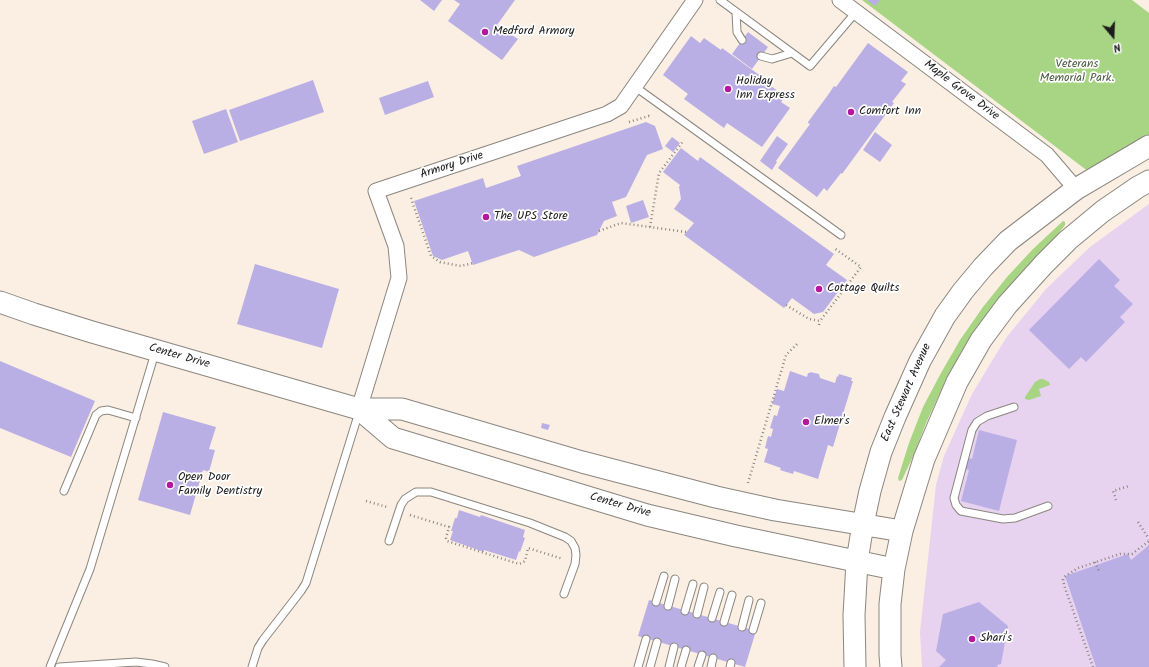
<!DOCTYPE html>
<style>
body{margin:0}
#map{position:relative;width:1149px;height:667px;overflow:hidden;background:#faefe2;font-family:Kalam,sans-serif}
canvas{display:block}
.north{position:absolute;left:1093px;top:16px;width:40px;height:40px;-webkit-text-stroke:3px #fff;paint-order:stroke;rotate:161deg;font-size:11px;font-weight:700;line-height:16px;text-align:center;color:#1c1c1c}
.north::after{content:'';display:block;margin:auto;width:14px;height:18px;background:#1c1c1c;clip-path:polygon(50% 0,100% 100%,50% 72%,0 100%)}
</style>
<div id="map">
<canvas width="1149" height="667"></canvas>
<div class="north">N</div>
</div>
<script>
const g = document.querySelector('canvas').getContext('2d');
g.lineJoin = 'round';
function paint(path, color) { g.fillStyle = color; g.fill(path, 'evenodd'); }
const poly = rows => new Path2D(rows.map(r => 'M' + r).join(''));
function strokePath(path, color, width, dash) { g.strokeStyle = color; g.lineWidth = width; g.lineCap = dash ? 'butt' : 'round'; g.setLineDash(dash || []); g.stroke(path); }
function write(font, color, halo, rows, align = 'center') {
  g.font = font + ' Kalam,sans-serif'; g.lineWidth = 3.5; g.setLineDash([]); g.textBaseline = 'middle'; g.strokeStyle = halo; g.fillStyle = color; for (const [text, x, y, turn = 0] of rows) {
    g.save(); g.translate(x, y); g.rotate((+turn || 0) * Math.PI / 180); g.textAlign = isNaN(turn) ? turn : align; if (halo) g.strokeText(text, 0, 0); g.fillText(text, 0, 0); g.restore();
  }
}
paint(poly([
 [1149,204,1149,667,922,667,920,632,936,485,944,456,972,394,1006,338,1046,289,1090,247]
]), '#e7d2ef');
paint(poly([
 [862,0,1132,0,1149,13,1149,140,1089,172],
 [1063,221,1065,222,1065,225,1052,242,1025,269,1005,292,953,368,939,395,926,423,915,452,902,480,899,481,898,478,909,443,923,407,941,373,960,340,983,307,1007,277,1033,249],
 [1040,379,1043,379,1049,382,1050,385,1039,389,1041,396,1029,400,1025,399,1025,397,1035,382]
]), '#a7d583');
paint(poly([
 [420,0,442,0,434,11],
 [454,0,515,0,497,25,518,39,502,60,448,21,460,4],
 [867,0,880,0,875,6],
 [748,32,768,47,752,69,732,54],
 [691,36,700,43,704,38,721,50,722,48,769,82,768,84,785,96,781,102,790,108,762,147,727,123,724,128,684,99,688,94,663,75],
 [868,43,908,72,901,81,906,84,892,102,894,103,842,174,841,173,827,191,824,188,817,197,778,168,810,124,808,123,808,122,828,95,834,86,836,87],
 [313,80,324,112,240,141,229,110],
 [428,81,434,97,385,115,379,98],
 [226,109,238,142,204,154,192,121],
 [646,122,655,126,663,149,647,155,626,197,612,202,617,216,604,221,597,235,534,257,519,250,473,265,468,251,442,260,433,256,414,201,483,178,486,188,521,176,517,166],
 [875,132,892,145,880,162,863,150],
 [777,136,788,144,776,161,777,162,772,170,760,161],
 [672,137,680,143,673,152,665,146],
 [681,148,698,161,700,157,834,254,826,265,847,280,823,312,814,314,792,298,784,308,684,235,694,223,674,209,681,199,679,187,680,185,663,172],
 [643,200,649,217,631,223,626,206],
 [1099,259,1120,280,1114,286,1133,304,1120,317,1125,322,1086,362,1081,357,1069,369,1029,330],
 [255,264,339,289,322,348,237,324],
 [0,361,95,401,71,457,0,428],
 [790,371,807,377,808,373,810,373,810,372,819,374,820,378,835,383,837,376,838,377,839,374,852,378,851,381,853,381,833,447,828,445,818,479,794,471,793,474,780,470,781,468,764,462,768,449,765,448,768,436,771,437,773,429,770,428,774,415,777,416,780,406,772,404,777,389,784,391],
 [163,412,216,427,209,449,215,450,209,472,203,470,190,515,138,500],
 [542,423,550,425,548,430,541,428],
 [979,430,1017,440,999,511,961,501,969,470,965,469,968,458,972,459],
 [459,510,480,517,481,515,525,530,523,537,525,538,520,552,519,551,516,560,484,550,484,552,450,540,453,531,451,531,455,518,457,518],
 [1149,545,1149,667,1096,667,1065,576,1128,554,1131,560],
 [649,600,756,631,745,667,638,636],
 [979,602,1008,626,1001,664,997,665,998,667,939,667,946,660,936,651,943,614]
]), '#baafe4');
const service = poly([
 [720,0,810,66,856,12],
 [736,12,737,32,742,40],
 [761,56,772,59,792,53],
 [634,86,841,235],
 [1014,407,987,416,977,422,972,430,954,498,956,505,961,511,1003,519,1015,518,1048,506],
 [64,491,96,415,101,411,108,410,136,418],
 [389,541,401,505,405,499,416,492,431,492,530,523,565,537,571,541,575,548,576,555,575,564,564,594],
 [656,602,664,576],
 [668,606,675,579],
 [685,611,693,584],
 [697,614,704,587],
 [712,618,720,592],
 [724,622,732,595],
 [742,627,749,600],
 [753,630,761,603],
 [50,667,90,569,155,353],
 [59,667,136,662,152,664,165,667],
 [252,667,258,648,263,640,301,591,306,583,359,412],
 [638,667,646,639],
 [650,667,657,642],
 [669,667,674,647],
 [681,667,686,650],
 [698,667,702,655],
 [711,667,713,658],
 [730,667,731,663]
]);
const minor = poly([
 [840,0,1047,155,1076,189],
 [359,409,399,278,396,246,376,191,607,114,621,106,695,0]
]);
const secondary = poly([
 [0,302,34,314,92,332,359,409,402,409,582,462,716,497,775,510,902,531],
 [359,409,393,438,647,515,736,536,894,569],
 [855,667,854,615,855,598,857,561,863,524,870,491,881,452,895,417,920,361,945,316,963,291,983,267,1008,241,1076,189,1149,146],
 [891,667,890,655,890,604,894,569,902,531,924,459,957,382,981,340,1007,305,1044,264,1068,240,1103,211,1138,187,1149,181]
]);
strokePath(service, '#8b867f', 9);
strokePath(minor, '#8b867f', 17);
strokePath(secondary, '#8b867f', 23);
strokePath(poly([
 [629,122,649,116,651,117],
 [411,198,431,256,440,262,461,266,473,263],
 [650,227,659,173,684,140],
 [599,231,621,223,686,232],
 [786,305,809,319,820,321,861,267,834,248],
 [819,325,820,321],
 [748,483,786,355,797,344],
 [1116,500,1113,491,1129,486],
 [366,501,387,507],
 [410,515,449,527,446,538,447,541,450,542,519,564,522,563,525,561,528,548,563,559],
 [1138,522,1149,539],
 [1095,562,1099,571],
 [1093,667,1065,588,1063,580,1064,577,1078,568,1120,554,1132,554,1149,541]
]), '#8b867f', 2.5, [1, 3]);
strokePath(service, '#fff', 7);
strokePath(minor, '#fff', 15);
strokePath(secondary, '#fff', 21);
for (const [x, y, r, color] of [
 [485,32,4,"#b5179e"],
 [728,89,4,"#b5179e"],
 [851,112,4,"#b5179e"],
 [486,217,4,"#b5179e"],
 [819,289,4,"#b5179e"],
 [806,422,4,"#b5179e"],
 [170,485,4,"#b5179e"],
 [972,639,4,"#b5179e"]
]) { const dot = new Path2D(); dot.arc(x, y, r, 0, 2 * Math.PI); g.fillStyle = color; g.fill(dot); strokePath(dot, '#fff', 1.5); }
write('12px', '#1c1c1c', '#fff', [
 ["Medford Armory",493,32],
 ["Holiday",736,82],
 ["Inn Express",736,96],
 ["Comfort Inn",859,112],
 ["The UPS Store",494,217],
 ["Cottage Quilts",827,289],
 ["Elmer's",814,422],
 ["Open Door",178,478],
 ["Family Dentistry",178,492],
 ["Shari's",980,639]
], 'left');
write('12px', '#4d5d40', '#fff', [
 ["Veterans",1077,65],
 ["Memorial Park.",1077,79]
]);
write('12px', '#1c1c1c', '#fff', [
 ["Maple Grove Drive",961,91,37],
 ["Armory Drive",452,166,-18],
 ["Center Drive",179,357,16],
 ["East Stewart Avenue",907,393,-66],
 ["Center Drive",620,506,16]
]);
</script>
